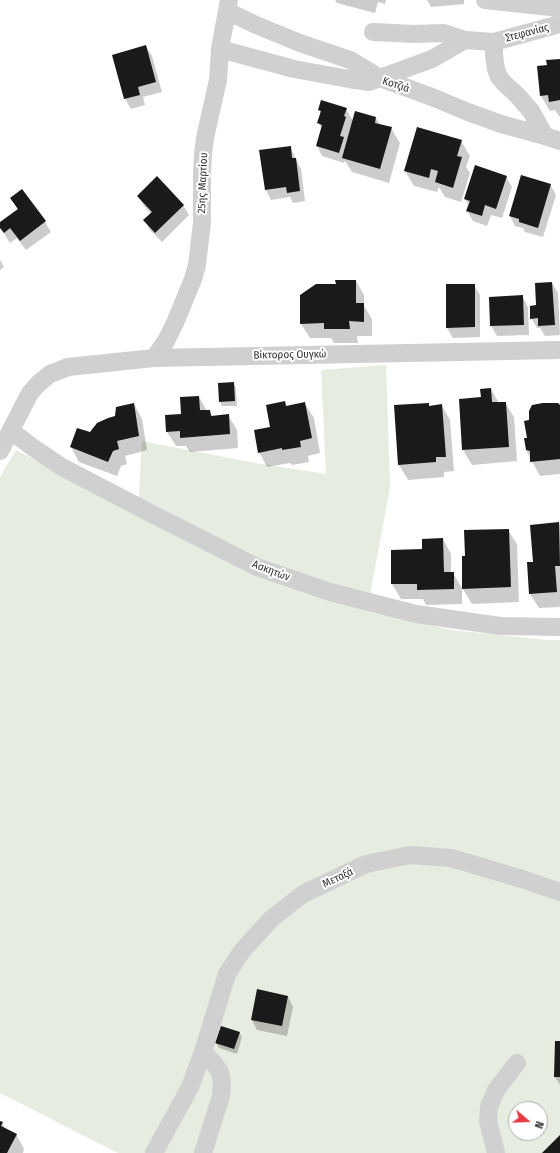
<!DOCTYPE html>
<meta charset="utf-8">
<style>
body{margin:0}
#map{position:relative;width:560px;height:1153px;overflow:hidden;background:#fff;font-family:"Fira Sans Condensed",sans-serif}
canvas{display:block}
.north{position:absolute;left:508px;top:1101px;width:40px;height:40px;box-sizing:border-box;background:#fff;border:1px solid #adadad;border-radius:50%;rotate:109deg;font-size:11px;font-weight:700;line-height:16px;text-align:center;color:#333}
.north::after{content:'';display:block;margin:auto;width:14px;height:18px;background:#e63946;clip-path:polygon(50% 0,100% 100%,50% 72%,0 100%)}
</style>
<div id="map">
<canvas width="560" height="1153"></canvas>
<div class="north">N</div>
</div>
<script>
const g = document.querySelector('canvas').getContext('2d');
g.lineJoin = 'round';
function paint(path, color) { g.fillStyle = color; g.fill(path, 'evenodd'); }
const poly = rows => new Path2D(rows.map(r => 'M' + r).join(''));
function strokePath(path, color, width, dash) { g.strokeStyle = color; g.lineWidth = width; g.lineCap = dash ? 'butt' : 'round'; g.setLineDash(dash || []); g.stroke(path); }
function write(font, color, halo, rows, align = 'center') {
  g.font = font + ' "Fira Sans Condensed",sans-serif'; g.lineWidth = 4; g.setLineDash([]); g.textBaseline = 'middle'; g.strokeStyle = halo; g.fillStyle = color; for (const [text, x, y, turn = 0] of rows) {
    g.save(); g.translate(x, y); g.rotate((+turn || 0) * Math.PI / 180); g.textAlign = isNaN(turn) ? turn : align; if (halo) g.strokeText(text, 0, 0); g.fillText(text, 0, 0); g.restore();
  }
}
paint(poly([
 [386,365,390,487,367,611,451,630,547,640,560,640,560,1153,118,1153,0,1093,0,477,16,450,138,512,142,441,255,463,326,474,321,370],
 [516,1109,540,1109,540,1133,516,1133]
]), '#e6ecdf');
paint(poly([
 [335,0,386,0,385,4,378,2,375,13,337,3],
 [427,0,464,0,464,4,431,7],
 [146,46,152,56,162,92,143,97,145,105,131,109,125,99,113,55],
 [560,60,560,116,559,116,555,110,550,111,541,96,538,67,548,66],
 [346,109,353,121,376,118,380,125,391,128,400,143,389,183,352,172,345,161,344,163,322,156,317,146,322,129,319,123,321,114,319,110],
 [461,141,470,156,466,167,470,173,461,202,445,197,439,187,437,192,414,186,405,171],
 [290,147,301,169,305,201,293,203,290,197,271,200,266,190],
 [506,177,512,187,502,218,491,215,487,226,473,221,467,211,469,206,465,199],
 [550,184,556,195,543,237,525,232,523,228,515,226,510,216],
 [22,191,45,222,51,232,26,250,17,238,10,243,0,227,0,224,18,210,12,199],
 [138,196,183,205,189,215,162,242,150,230,145,220,151,214,144,206],
 [0,260,4,267,0,270],
 [356,281,364,295,364,306,372,319,372,336,357,336,358,343,334,343,331,338,310,338,301,324,337,285],
 [552,283,558,293,560,335,545,336,540,328,537,328,531,318,537,306],
 [474,285,480,295,480,337,453,338,447,328],
 [522,296,528,307,529,335,497,336,491,326,490,298],
 [233,383,236,388,237,406,222,406,220,401],
 [491,389,499,403,505,403,514,417,517,461,472,465,463,450,482,398],
 [199,397,207,411,210,411,213,417,228,415,237,430,238,448,190,452,186,446,176,446,167,432],
 [285,402,287,407,305,404,314,418,320,453,308,456,309,462,292,465,290,463,267,467,259,452],
 [134,404,142,419,147,450,125,456,127,464,121,466,117,476,79,462,71,447],
 [428,404,430,406,442,406,450,420,454,471,444,472,444,477,408,480,399,465],
 [560,407,560,474,540,476,526,450,530,421],
 [559,523,560,525,560,607,539,608,530,594,534,563],
 [508,530,517,544,519,602,472,604,463,589],
 [443,539,451,554,451,573,453,573,462,588,462,604,426,605,423,599,401,599,392,584,392,551,423,550],
 [288,997,293,1007,287,1036,257,1030,252,1020],
 [239,1032,242,1037,237,1054,219,1048,216,1043],
 [560,1042,560,1085,555,1077],
 [0,1122,2,1123,6,1130,16,1134,24,1149,23,1153,0,1153]
]), '#0003');
paint(poly([
 [146,45,156,82,138,87,140,95,124,99,112,55],
 [560,59,560,100,549,102,548,95,540,96,537,66,547,65,546,60],
 [321,100,347,108,344,116,346,117,340,136,344,137,339,153,316,146,322,125,317,123,321,111,318,110],
 [355,111,376,117,375,123,392,127,380,169,342,158],
 [417,127,462,140,457,156,462,157,453,188,435,182,438,171,431,169,429,178,404,171],
 [291,146,292,158,296,158,300,191,287,193,286,187,265,190,259,150],
 [475,165,507,176,496,209,485,205,482,216,466,211,470,201,464,199],
 [521,175,551,184,538,228,519,222,519,219,509,216],
 [157,176,184,205,155,233,143,220,152,212,137,196],
 [22,189,46,221,20,241,10,228,4,233,0,228,0,222,18,209,10,198],
 [335,280,356,280,356,303,364,303,364,322,349,321,350,329,324,329,324,323,300,324,300,295,316,284,336,284],
 [552,282,555,325,538,326,538,318,530,319,530,306,536,305,535,283],
 [446,284,475,284,475,327,446,328],
 [523,295,524,325,490,326,489,297],
 [234,382,235,401,219,402,218,383],
 [491,388,492,402,506,402,509,447,462,450,459,399,481,397,480,389],
 [199,396,200,410,210,410,211,416,229,414,230,434,180,438,180,431,166,432,165,415,181,414,180,397],
 [285,401,286,406,305,402,312,438,300,441,301,447,282,450,282,448,258,453,254,430,270,427,266,405],
 [134,403,139,436,117,441,119,449,113,451,108,462,70,447,77,428,90,432,97,423,108,418,115,416,116,407],
 [429,403,429,406,442,404,446,457,436,457,436,462,398,465,394,405],
 [543,403,558,403,560,405,560,459,530,462,530,451,526,450,524,438,527,438,524,421,529,420,529,411,532,405],
 [559,522,560,566,555,566,557,592,529,594,527,562,533,562,530,525],
 [509,529,511,587,462,589,462,556,465,556,464,530],
 [443,538,444,572,454,572,454,589,417,590,417,584,391,584,391,550,422,549,422,539],
 [257,989,288,996,282,1026,251,1020],
 [221,1026,240,1032,234,1049,215,1043],
 [555,1041,560,1041,560,1077,554,1077],
 [0,1121,3,1122,1,1126,17,1134,7,1153,0,1153],
 [560,1135,560,1153,542,1153]
]), '#1a1a1a');
strokePath(poly([
 [485,0,560,8],
 [227,11,256,25,300,43,350,60,380,78,432,59,465,40,494,42,560,24],
 [373,32,413,34,444,33,465,40],
 [494,42,494,55,496,69,499,77,504,83,517,95,531,111,545,136,560,141],
 [220,49,294,69,349,79,369,82,380,78,432,97,468,112,501,124,545,136],
 [154,358,166,341,175,323,193,279,197,265,202,222,202,173,203,154,205,138,218,80,220,49,229,0],
 [11,431,35,449,62,467,154,515,257,567,330,592,416,614,500,626,560,627],
 [0,451,30,393,39,383,50,374,68,367,154,358,560,350],
 [154,1153,190,1087,203,1052,227,974,242,951,271,919,303,894,366,864,410,855,451,858,522,879,560,892],
 [203,1153,221,1096,222,1083,220,1072,213,1062,203,1052],
 [496,1153,488,1121,489,1107,496,1090,517,1063]
]), '#d0d0d0', 18);
write('11px', '#333', '#fff', [
 ["Στεφανίας",527,33,-15],
 ["Κοτζιά",396,85,18],
 ["25ης Μαρτίου",203,183,-88],
 ["Βίκτορος Ουγκώ",290,355,-1],
 ["Ασκητών",271,571,21],
 ["Μεταξά",338,878,-25]
]);
</script>
